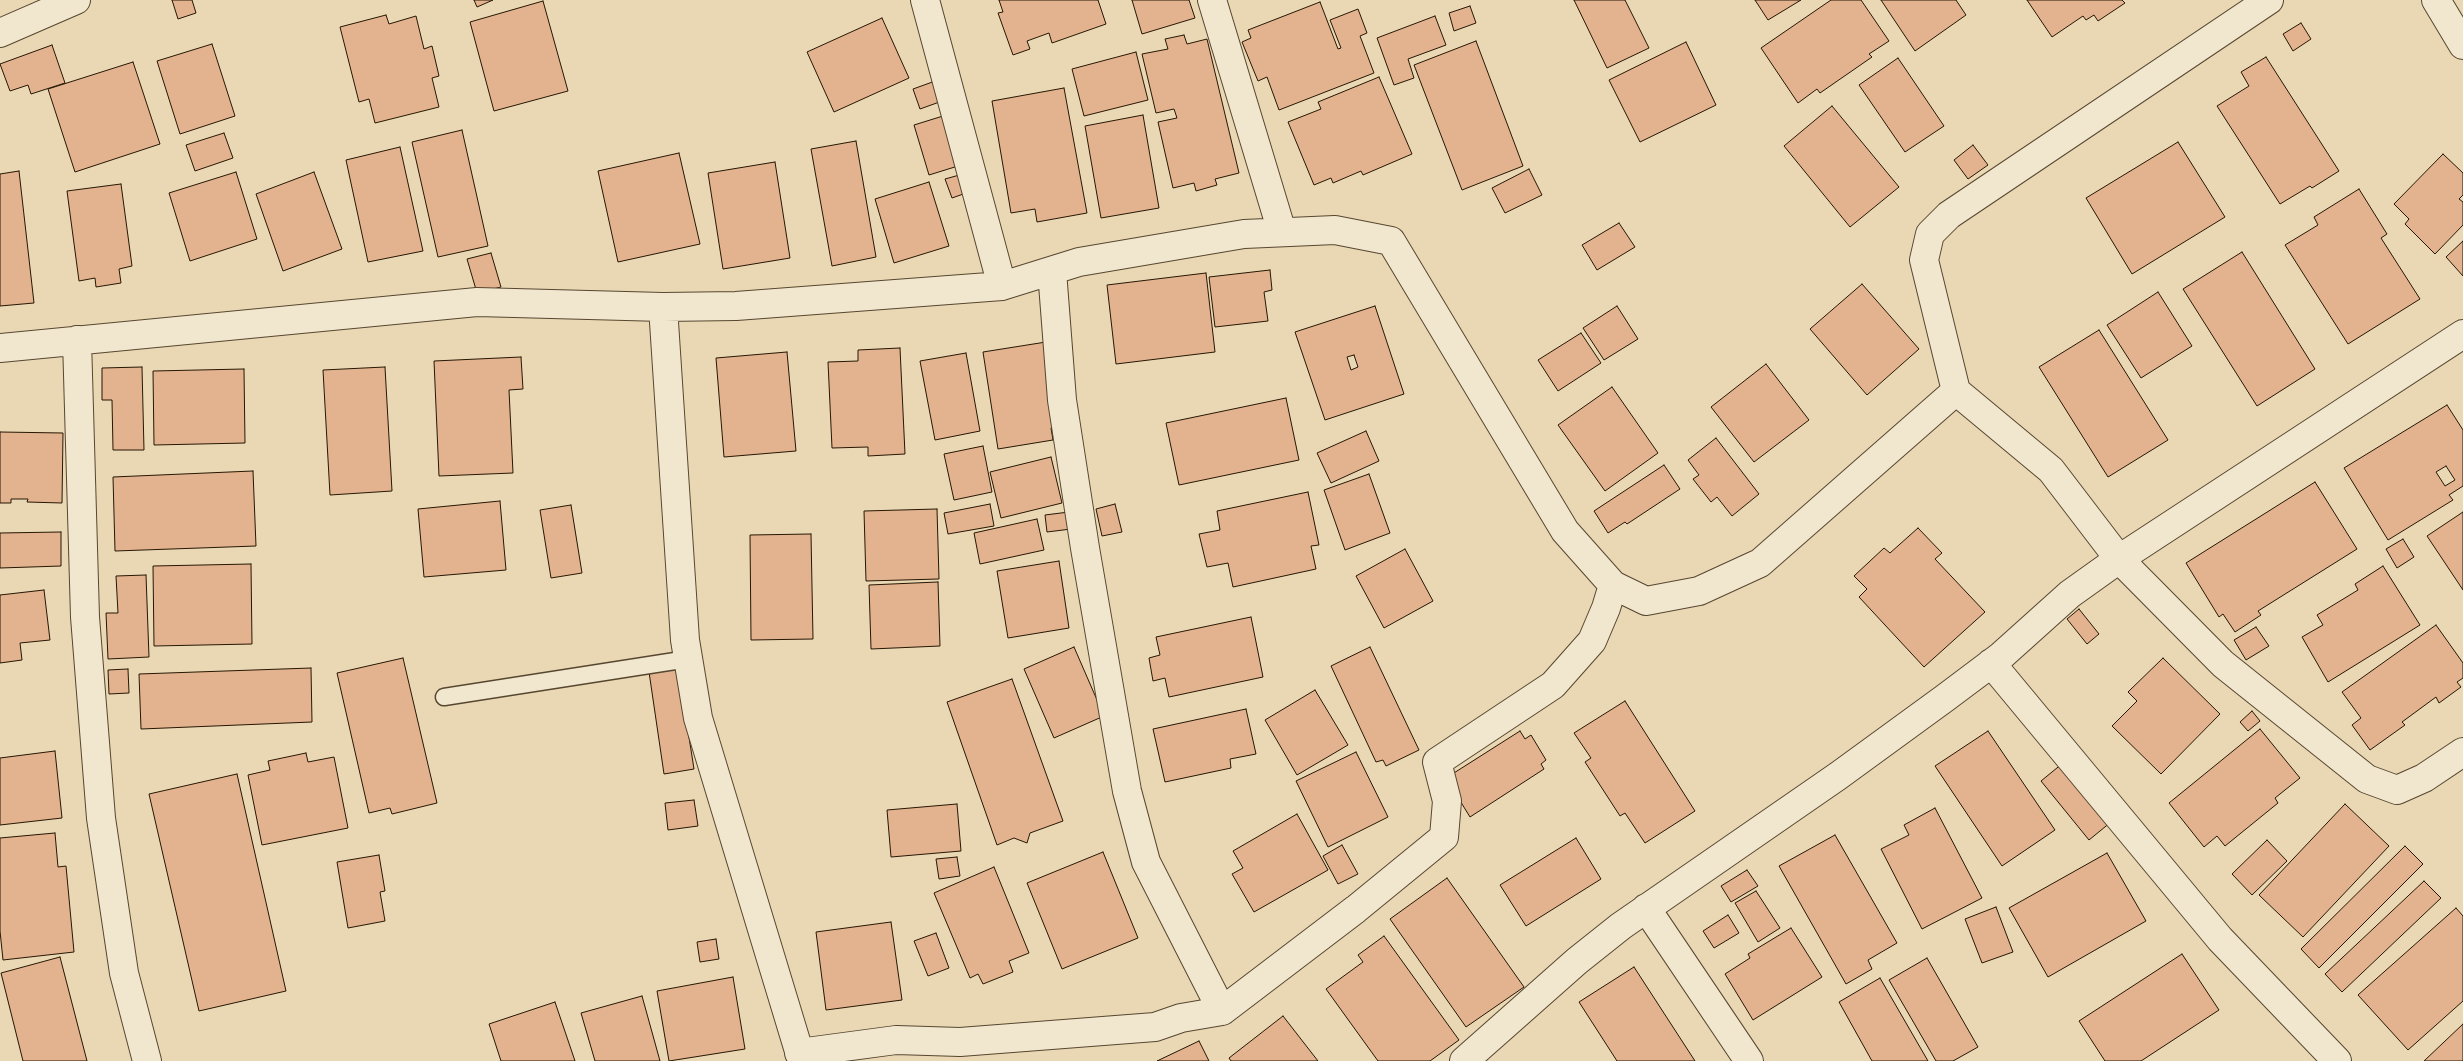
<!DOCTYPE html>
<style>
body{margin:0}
canvas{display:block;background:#e9d8b3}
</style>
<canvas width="2463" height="1061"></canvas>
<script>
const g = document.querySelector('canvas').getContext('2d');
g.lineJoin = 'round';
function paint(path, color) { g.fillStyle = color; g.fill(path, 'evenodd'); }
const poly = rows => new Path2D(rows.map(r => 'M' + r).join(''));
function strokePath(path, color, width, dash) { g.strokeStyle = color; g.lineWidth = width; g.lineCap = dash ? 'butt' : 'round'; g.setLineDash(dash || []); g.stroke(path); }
const building = poly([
 [172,0,192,0,196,13,178,19,172,0],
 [474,0,493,0,477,7,474,0],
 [999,0,1098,0,1106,24,1052,43,1049,33,1027,41,1030,49,1013,55,998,13,1003,12,999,0],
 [1132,0,1189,0,1195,18,1142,34,1132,0],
 [1574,0,1625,0,1649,48,1607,68,1574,0],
 [1755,0,1801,0,1768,20,1755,0],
 [1831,0,1861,0,1889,41,1869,54,1872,57,1820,93,1817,89,1798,103,1761,48,1831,0],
 [1881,0,1956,0,1966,15,1915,51,1881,0],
 [2027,0,2122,0,2125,3,2098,21,2094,15,2086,20,2083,16,2052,37,2027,0],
 [543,1,568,91,494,111,470,22,543,1],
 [1320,2,1338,49,1341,48,1330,20,1358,9,1367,33,1360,36,1374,73,1279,110,1267,77,1258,81,1242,42,1251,38,1248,30,1320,2],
 [1470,6,1476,23,1454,31,1449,13,1470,6],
 [386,15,389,24,416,16,424,49,432,46,439,76,432,78,439,107,375,123,369,99,359,102,340,27,386,15],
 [1435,16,1446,45,1408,59,1414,78,1394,85,1377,38,1435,16],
 [882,18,909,78,834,112,807,52,882,18],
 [2301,23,2311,39,2293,51,2283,34,2301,23],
 [1184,35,1187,44,1207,39,1239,173,1215,179,1217,185,1196,191,1194,183,1173,188,1158,122,1177,118,1174,109,1156,113,1142,54,1168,49,1165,39,1184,35],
 [1476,41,1523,166,1462,190,1414,65,1476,41],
 [1686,42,1716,105,1640,142,1609,80,1686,42],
 [212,44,235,116,180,134,157,61,212,44],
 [52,45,65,83,31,94,28,85,10,91,0,64,52,45],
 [1136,52,1148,100,1084,116,1072,69,1136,52],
 [2266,57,2339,171,2312,188,2310,186,2280,204,2217,106,2249,86,2241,72,2266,57],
 [1898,58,1944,126,1905,152,1859,85,1898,58],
 [133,62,160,144,75,172,48,89,133,62],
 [1379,77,1412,154,1363,175,1361,171,1333,183,1331,178,1314,185,1288,122,1321,109,1318,102,1379,77],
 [938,80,945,100,920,109,913,89,938,80],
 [1064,88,1087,213,1037,222,1035,209,1011,213,992,101,1064,88],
 [1832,106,1899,187,1850,227,1784,146,1832,106],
 [1143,115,1159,208,1101,218,1085,126,1143,115],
 [943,116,958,166,929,175,914,125,943,116],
 [462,130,488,246,438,257,412,142,462,130],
 [224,133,233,158,195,171,186,145,224,133],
 [856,141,876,257,832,266,811,149,856,141],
 [2178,142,2225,217,2132,274,2086,198,2178,142],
 [1973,145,1988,165,1968,179,1954,160,1973,145],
 [400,147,423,251,368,262,346,160,400,147],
 [679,153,700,244,618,262,598,171,679,153],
 [2443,154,2463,173,2463,195,2459,199,2463,202,2463,225,2435,254,2405,224,2409,219,2394,204,2443,154],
 [775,162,790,258,723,269,708,173,775,162],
 [1529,169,1542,195,1505,213,1492,188,1529,169],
 [19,171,34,303,0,306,0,174,19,171],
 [236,172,257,239,190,261,169,193,236,172],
 [314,172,342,249,283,271,256,194,314,172],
 [963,174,969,192,952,198,945,179,963,174],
 [929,182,949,246,894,263,875,199,929,182],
 [121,184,132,266,119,269,121,283,96,287,95,278,79,281,67,191,121,184],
 [2359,189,2387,234,2381,238,2420,299,2348,344,2285,245,2318,225,2314,217,2359,189],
 [1619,223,1635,247,1597,270,1582,245,1619,223],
 [2463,241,2463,276,2446,257,2463,241],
 [2242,252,2315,369,2257,406,2183,289,2242,252],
 [491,253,501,287,477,293,467,259,491,253],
 [1270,270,1272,290,1264,292,1268,321,1215,327,1209,277,1270,270],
 [1206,273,1215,352,1116,364,1107,285,1206,273],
 [1862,284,1919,349,1867,395,1810,329,1862,284],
 [2158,292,2192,346,2141,378,2107,325,2158,292],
 [1375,306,1404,394,1325,420,1295,332,1375,306],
 [1354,355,1358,367,1351,370,1347,357,1354,355],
 [1617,306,1638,339,1604,360,1583,328,1617,306],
 [2099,330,2168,440,2108,477,2039,367,2099,330],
 [1581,333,1601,363,1558,391,1538,360,1581,333],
 [1046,342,1059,426,1051,428,1053,440,998,449,983,352,1046,342],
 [900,348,905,454,868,456,868,447,832,448,828,362,858,361,858,350,900,348],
 [787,352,796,451,724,457,716,358,787,352],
 [966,353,980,431,935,440,920,361,966,353],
 [521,357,523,389,509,390,513,473,439,476,434,361,521,357],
 [1766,364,1809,420,1754,462,1711,407,1766,364],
 [142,367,144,450,113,450,112,400,102,400,102,368,142,367],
 [385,367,392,491,330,495,323,370,385,367],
 [244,369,245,443,154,445,153,371,244,369],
 [1612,387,1658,453,1605,491,1558,425,1612,387],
 [1286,398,1299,460,1179,485,1166,423,1286,398],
 [2447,405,2463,430,2463,486,2449,495,2453,500,2388,540,2344,468,2447,405],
 [2446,466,2455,480,2445,486,2436,472,2446,466],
 [1366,431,1379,461,1331,483,1317,453,1366,431],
 [0,432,63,433,62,503,27,502,28,499,11,499,11,503,0,503,0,432],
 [1716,438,1759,494,1732,516,1717,497,1711,502,1693,479,1699,475,1688,460,1716,438],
 [983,446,992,492,954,500,944,454,983,446],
 [1051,457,1062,503,1001,518,990,472,1051,457],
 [1664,465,1680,489,1627,524,1625,522,1608,533,1594,511,1664,465],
 [253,471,256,546,115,551,113,477,253,471],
 [1369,474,1390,533,1345,550,1324,490,1369,474],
 [2315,482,2357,549,2258,611,2261,615,2235,632,2223,614,2219,617,2186,563,2315,482],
 [1308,492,1319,545,1311,546,1316,569,1233,587,1228,563,1207,567,1199,534,1220,530,1217,511,1308,492],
 [500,501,506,570,424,577,418,509,500,501],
 [990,504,994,526,948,534,944,513,990,504],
 [1115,504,1122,532,1102,536,1096,509,1115,504],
 [571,505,582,573,551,578,540,510,571,505],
 [937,509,939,579,866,581,864,511,937,509],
 [1069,512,1071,529,1047,532,1045,515,1069,512],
 [2463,512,2463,590,2427,536,2463,512],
 [1037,519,1044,550,980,564,974,533,1037,519],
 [1918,528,1942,553,1935,559,1985,612,1924,667,1859,597,1867,589,1854,576,1884,548,1890,553,1918,528],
 [61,532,61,566,0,568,0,533,61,532],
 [811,534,813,639,751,640,750,535,811,534],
 [2403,539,2414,557,2397,568,2386,549,2403,539],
 [1405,549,1433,601,1384,628,1356,576,1405,549],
 [1059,561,1069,628,1008,638,997,571,1059,561],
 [251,564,252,644,154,646,153,566,251,564],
 [2383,566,2420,625,2328,682,2302,637,2323,625,2317,615,2358,590,2355,584,2383,566],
 [146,575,149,657,108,659,106,613,118,613,116,576,146,575],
 [938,582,940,646,871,649,869,585,938,582],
 [44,590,50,640,20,643,22,660,0,663,0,595,44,590],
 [2079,609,2099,634,2087,644,2067,619,2079,609],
 [1251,617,1263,677,1169,697,1165,678,1153,681,1149,658,1160,655,1156,637,1251,617],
 [2436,625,2463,663,2463,678,2457,682,2461,687,2439,703,2436,697,2402,722,2405,725,2370,750,2352,725,2361,718,2342,692,2436,625],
 [2256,627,2269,646,2246,660,2234,640,2256,627],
 [1074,647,1104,716,1054,738,1024,669,1074,647],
 [1370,647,1419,750,1386,766,1383,760,1376,762,1331,666,1370,647],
 [403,658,437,803,392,814,390,808,369,813,337,673,403,658],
 [2163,658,2220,714,2161,774,2112,726,2137,701,2128,692,2163,658],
 [678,667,694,769,664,774,649,672,678,667],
 [311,668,312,722,141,729,139,674,311,668],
 [128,669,129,693,109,694,108,670,128,669],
 [1012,679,1063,821,1030,833,1027,843,1014,838,997,845,947,702,1012,679],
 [1315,690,1348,745,1297,775,1265,720,1315,690],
 [1625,701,1695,811,1645,843,1625,813,1620,816,1585,762,1591,758,1574,733,1625,701],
 [1246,709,1256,754,1230,759,1231,768,1165,782,1153,729,1246,709],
 [2252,711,2260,721,2248,731,2240,722,2252,711],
 [2260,729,2300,778,2275,798,2278,803,2225,846,2217,836,2204,847,2169,803,2260,729],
 [1520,731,1525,739,1531,735,1546,760,1541,764,1544,769,1470,817,1446,778,1520,731],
 [1988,731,2055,830,2002,866,1935,766,1988,731],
 [55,751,62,818,0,825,0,758,55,751],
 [1356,752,1388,817,1328,847,1296,781,1356,752],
 [306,753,308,762,334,757,348,828,262,845,248,775,270,770,268,761,306,753],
 [2063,763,2111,822,2089,840,2041,781,2063,763],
 [237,774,286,991,199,1011,149,794,237,774],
 [694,800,698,826,668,830,665,803,694,800],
 [957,804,961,851,891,857,887,810,957,804],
 [2345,804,2389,846,2303,937,2259,895,2345,804],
 [1935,808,1982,898,1922,929,1881,849,1909,835,1904,825,1935,808],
 [1297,814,1328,870,1254,912,1232,874,1243,868,1233,851,1297,814],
 [55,833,58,867,66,866,74,952,3,960,0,931,0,838,55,833],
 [1835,835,1897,943,1868,960,1872,969,1846,984,1779,866,1835,835],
 [1576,838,1601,879,1526,926,1500,885,1576,838],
 [2267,840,2287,861,2252,895,2232,874,2267,840],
 [1342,845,1358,874,1338,884,1323,856,1342,845],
 [2405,846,2423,864,2319,968,2301,949,2405,846],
 [1103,852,1138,938,1062,969,1027,883,1103,852],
 [2107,853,2146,921,2048,977,2009,908,2107,853],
 [379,855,385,891,380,892,385,921,348,928,337,862,379,855],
 [957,857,960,876,939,879,936,859,957,857],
 [994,867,1029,953,1009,961,1013,972,983,984,978,974,970,978,934,893,994,867],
 [1747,870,1758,886,1731,902,1721,886,1747,870],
 [1447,878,1524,987,1466,1027,1390,919,1447,878],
 [2424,881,2441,898,2342,992,2325,974,2424,881],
 [1756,891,1780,928,1758,942,1735,903,1756,891],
 [1996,907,2013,952,1982,963,1965,919,1996,907],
 [2456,908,2463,916,2463,1001,2408,1050,2358,995,2456,908],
 [1728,915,1739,933,1714,948,1703,931,1728,915],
 [891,922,902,1000,826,1010,816,932,891,922],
 [1791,928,1822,977,1753,1020,1725,974,1750,958,1748,954,1791,928],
 [936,933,949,968,928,976,914,941,936,933],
 [1384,936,1459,1040,1430,1061,1378,1061,1326,989,1363,962,1358,955,1384,936],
 [716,939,719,959,700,962,697,942,716,939],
 [2182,954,2219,1010,2141,1061,2105,1061,2079,1021,2182,954],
 [60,957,87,1061,23,1061,1,973,60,957],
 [1927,958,1978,1047,1953,1061,1936,1061,1889,980,1927,958],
 [1634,967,1695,1061,1617,1061,1579,1002,1634,967],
 [733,977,745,1049,669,1061,657,991,733,977],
 [1880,978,1928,1061,1872,1061,1839,1002,1880,978],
 [642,996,660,1061,595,1061,581,1013,642,996],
 [555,1002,575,1061,501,1061,489,1024,555,1002],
 [1283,1016,1318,1061,1231,1061,1229,1058,1283,1016],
 [2463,1024,2463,1061,2424,1061,2463,1024],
 [1199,1041,1209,1061,1157,1061,1199,1041]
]);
paint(building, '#e3b28e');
strokePath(building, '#261704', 1);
const service = poly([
 [444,697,688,659]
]);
const minor = poly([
 [925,0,1002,286],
 [1212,0,1282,232],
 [2436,0,2463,45],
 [0,33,76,0],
 [1052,271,1062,400,1085,548,1127,791,1146,862,1222,1011],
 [663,307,685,640,698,718,802,1061],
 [2463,334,2119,559,2223,664,2367,779,2397,790,2424,778,2463,752],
 [77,340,85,617,101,818,124,973,147,1061],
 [0,348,477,302,663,307,736,306,1002,286,1079,262,1244,234,1335,230,1391,241,1565,531,1613,585,1646,601,1699,591,1760,563,1956,391],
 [1991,663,2220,939,2337,1061],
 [1646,908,1749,1061],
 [799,1053,896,1040,960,1042,1155,1027,1181,1018,1222,1011,1356,909,1444,837,1447,801,1437,762,1553,685,1592,641,1606,608,1613,585],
 [1464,1061,1577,961,1621,926,1838,776,1945,698,2001,656,2070,594,2119,559,2051,470,1956,391,1924,260,1930,234,1949,215,2269,0]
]);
strokePath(service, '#574730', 19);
strokePath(minor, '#574730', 30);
strokePath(service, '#f1e6ce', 16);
strokePath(minor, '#f1e6ce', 28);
</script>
